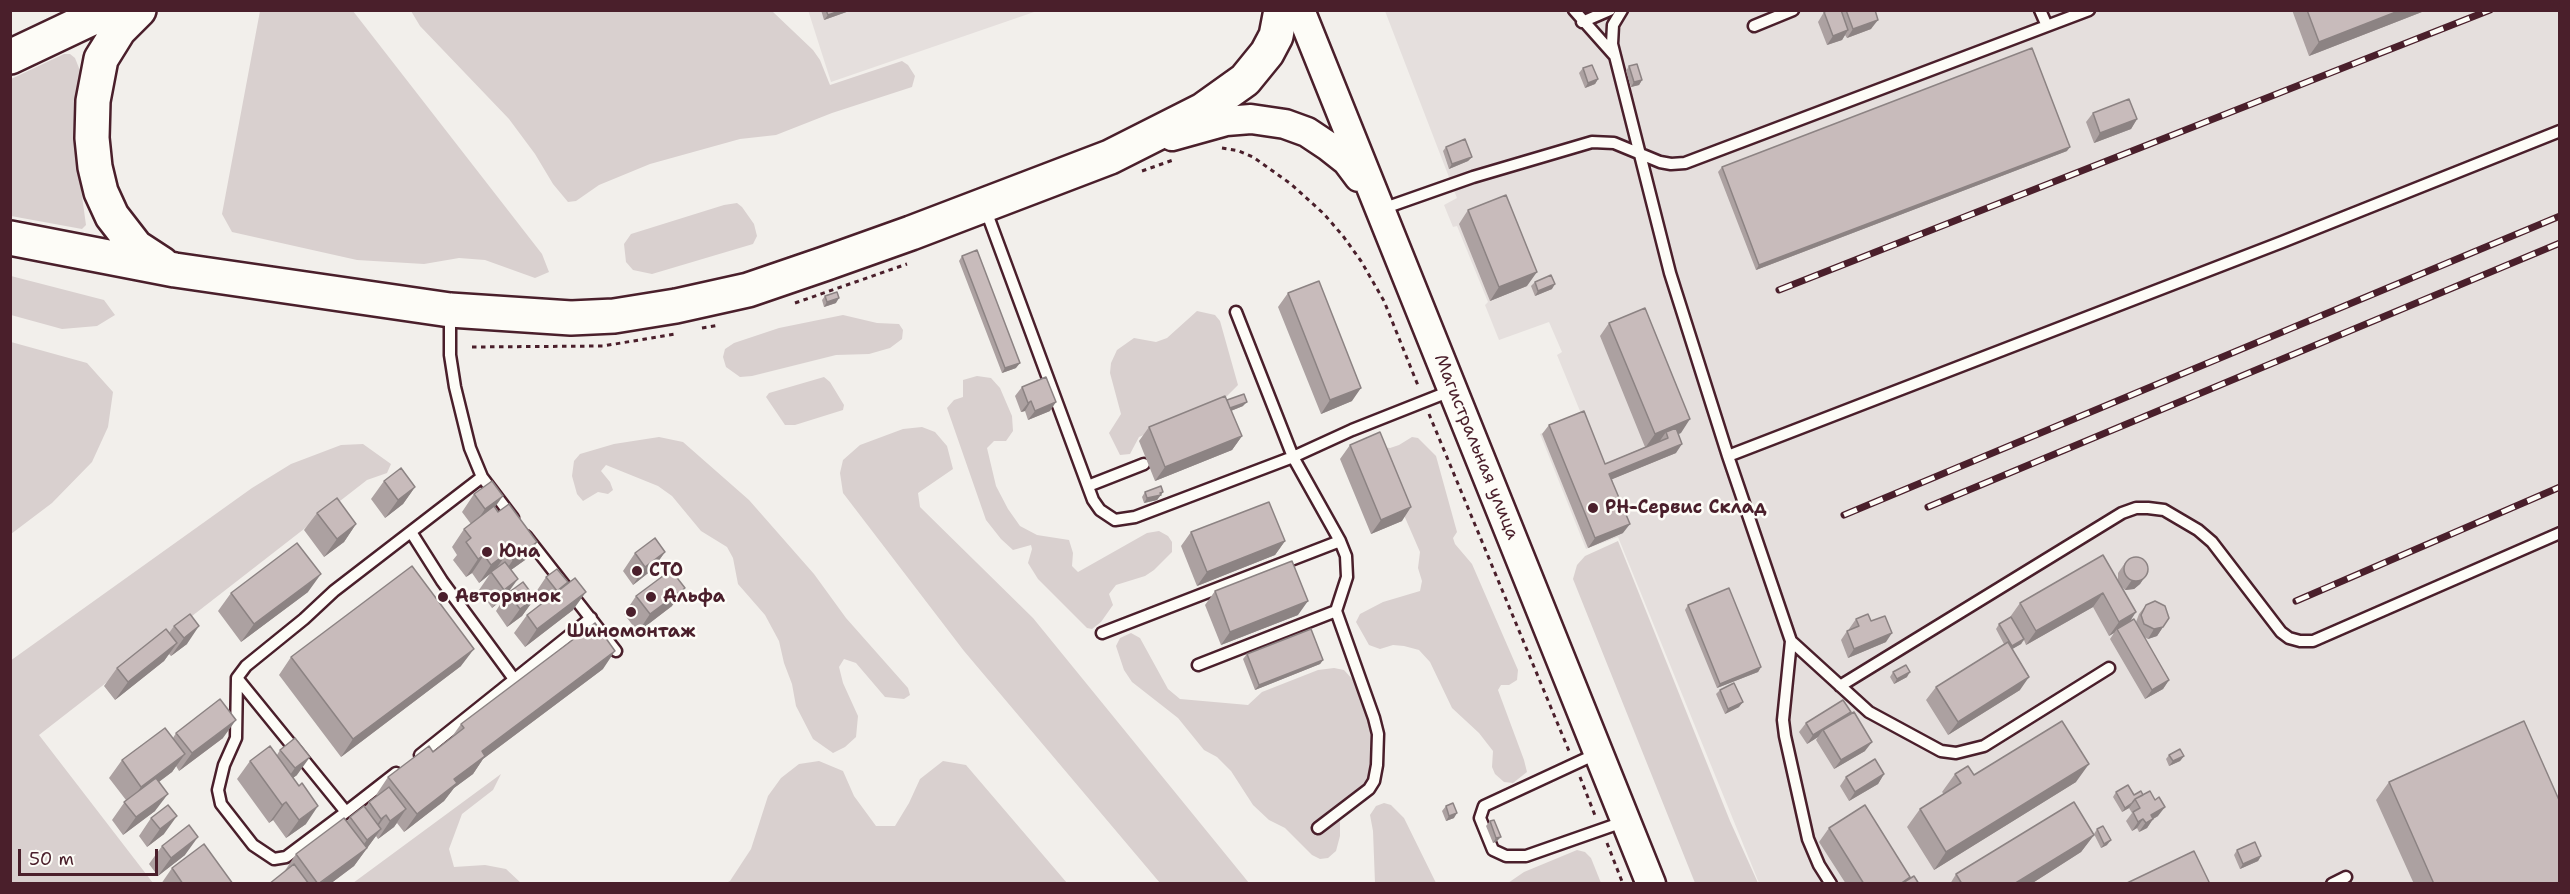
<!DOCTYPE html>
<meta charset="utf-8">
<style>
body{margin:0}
#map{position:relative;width:2570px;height:894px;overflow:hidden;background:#f2efeb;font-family:"Shantell Sans",sans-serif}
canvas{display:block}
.frame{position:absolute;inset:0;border:12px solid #4a1f2b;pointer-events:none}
.scale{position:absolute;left:18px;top:849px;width:140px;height:27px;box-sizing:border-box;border:3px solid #4a1f2b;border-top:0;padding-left:8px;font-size:18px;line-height:21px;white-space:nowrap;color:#4a1f2b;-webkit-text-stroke:4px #fdfcf7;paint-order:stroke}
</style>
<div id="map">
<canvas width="2570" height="894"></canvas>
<div class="frame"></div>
<div class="scale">50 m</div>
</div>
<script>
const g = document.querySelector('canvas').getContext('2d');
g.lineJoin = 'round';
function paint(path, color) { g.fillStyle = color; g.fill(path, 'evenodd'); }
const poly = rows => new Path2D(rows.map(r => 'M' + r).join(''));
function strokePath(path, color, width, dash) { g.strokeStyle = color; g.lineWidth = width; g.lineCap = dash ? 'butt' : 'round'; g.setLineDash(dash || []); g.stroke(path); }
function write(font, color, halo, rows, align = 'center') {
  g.font = font + ' "Shantell Sans",sans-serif'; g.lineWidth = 5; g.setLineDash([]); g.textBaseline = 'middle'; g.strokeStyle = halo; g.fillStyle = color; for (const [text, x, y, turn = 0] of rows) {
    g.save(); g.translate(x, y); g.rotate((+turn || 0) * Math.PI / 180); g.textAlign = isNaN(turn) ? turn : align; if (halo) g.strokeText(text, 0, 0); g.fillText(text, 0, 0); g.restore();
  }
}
paint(poly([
 [808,10,1037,11,831,82],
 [1385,11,2559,11,2559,883,1759,883,1618,537,1586,549,1540,434,1582,416,1557,355,1562,352,1549,322,1499,340,1485,305,1488,302,1457,226,1453,227,1444,205,1457,198]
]), '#e5dfdd');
paint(poly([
 [260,11,353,11,542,254,549,272,535,278,485,260,459,258,424,264,357,260,232,232,222,214],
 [411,11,772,11,813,50,820,60,830,85,902,61,908,65,915,76,912,87,832,113,776,135,740,139,650,164,599,185,576,201,568,202,553,184,535,154,509,119,420,26],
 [64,54,70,54,75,58,81,73,75,123,77,160,86,225,82,229,11,216,11,79],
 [737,203,742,207,754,224,757,236,753,244,652,274,633,270,626,262,624,244,631,234,724,205],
 [11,276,104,300,115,315,97,326,62,329,11,315],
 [1197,311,1215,315,1220,321,1238,385,1225,398,1201,411,1139,437,1130,454,1120,455,1109,433,1121,414,1110,373,1111,363,1117,350,1134,338,1156,342,1167,338],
 [843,315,877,323,899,324,903,330,902,339,890,348,869,354,836,355,752,376,740,377,726,367,723,357,725,349,734,343,779,328],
 [11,342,87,363,113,392,108,427,92,462,52,503,11,534],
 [977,376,991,378,1000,388,1012,416,1013,431,1006,441,994,441,987,448,996,486,1008,509,1020,526,1037,535,1069,540,1073,553,1072,566,1078,572,1147,533,1159,531,1168,536,1172,542,1172,552,1154,570,1145,576,1116,585,1109,594,1113,605,1101,622,1092,629,1087,628,1038,579,1028,563,1032,549,1031,545,1013,550,1001,539,986,520,947,408,954,400,963,397,963,380],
 [824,377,830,382,844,405,843,410,795,425,785,425,766,397,769,393],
 [922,427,935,432,947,446,953,469,918,493,920,507,1033,618,1249,883,1160,883,964,651,843,493,840,473,843,460,860,445,903,429],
 [659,437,683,442,749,500,814,574,846,618,908,688,910,695,904,699,885,697,856,663,844,659,839,667,843,683,858,716,856,737,845,747,833,753,813,739,796,706,792,684,784,663,779,641,765,615,738,584,733,558,727,547,701,531,672,496,658,486,606,465,601,471,610,482,613,490,608,494,598,492,583,501,577,494,572,476,574,461,580,454,614,444],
 [1412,437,1418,438,1436,456,1457,532,1453,538,1455,544,1472,564,1518,670,1517,680,1509,685,1501,685,1498,690,1524,760,1527,772,1513,783,1504,782,1495,774,1492,767,1493,751,1479,733,1452,708,1430,662,1419,650,1404,646,1393,645,1380,649,1369,645,1356,622,1360,614,1383,602,1420,591,1422,581,1418,568,1420,552,1377,453,1382,447,1390,448,1399,445],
 [363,444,391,464,387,473,367,480,39,735,153,883,11,883,10,661,252,488,291,464,341,445],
 [1618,541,1730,821,1758,883,1695,883,1573,579,1577,565,1585,556],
 [1131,633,1140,638,1168,689,1180,699,1248,705,1262,692,1318,670,1334,668,1344,670,1353,680,1365,709,1372,739,1372,762,1369,777,1360,790,1336,809,1340,822,1340,836,1336,851,1328,858,1320,859,1312,855,1285,828,1269,820,1253,805,1231,771,1217,757,1204,750,1178,718,1132,682,1124,670,1116,646,1120,638],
 [819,761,843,771,854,796,876,826,895,826,909,803,920,779,943,761,966,765,1067,883,726,883,730,881,751,849,768,796,781,778,799,764],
 [501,774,493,790,462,814,449,849,454,867,485,865,506,869,521,883,353,883],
 [1384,803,1391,805,1404,818,1436,883,1375,883,1373,831,1370,815,1376,806],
 [1577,850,1585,852,1591,858,1601,883,1508,883,1524,872]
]), '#d9d0cf');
const service = poly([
 [1574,10,1614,55],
 [1622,10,1613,25,1612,44,1670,273,1728,456,1791,641,1869,712,1941,751,1956,753,1984,746,2109,668],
 [2040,10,2047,26],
 [1582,22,1610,10],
 [1754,26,1793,10],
 [985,208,1093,500,1100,510,1115,520,1135,517,1293,457,1352,430,1453,390],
 [1382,209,1473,177,1592,142,1614,143,1660,162,1671,164,1685,163,2089,10],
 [450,312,450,355,455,387,470,448,482,477,513,518],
 [1728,456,2282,242,2560,131],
 [1088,486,1144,464],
 [411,532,442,581,514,679],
 [526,536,616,651],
 [1102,633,1340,541],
 [1791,641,1783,720,1785,736,1808,839,1819,865,1831,884],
 [1198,665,1336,611,1347,577,1346,556,1340,541,1293,457,1236,312],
 [237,678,346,812,286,857,274,859,253,845,221,804,218,790,224,765,236,738,237,678,246,666,304,619,334,591,482,477],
 [1840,686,2122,513,2136,508,2148,508,2164,510,2198,530,2212,542,2281,632,2289,638,2300,641,2313,641,2560,533],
 [1596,754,1484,806,1480,818,1493,850,1506,856,1526,856,1623,822],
 [420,755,591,618],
 [346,812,396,773],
 [1318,828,1369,789,1374,781,1377,765,1378,734,1374,718,1336,611],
 [2332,884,2346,877]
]);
const secondary = poly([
 [1300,10,1651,884],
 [1172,136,1226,121,1251,119,1285,124,1307,132,1328,146,1347,161,1359,177]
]);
const primary = poly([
 [139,10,119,30,101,59,93,101,92,138,95,167,101,192,112,216,136,247,162,264],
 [10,57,109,10],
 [10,238,175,270,450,310,571,318,614,316,676,306,748,290,824,264,911,233,1110,157,1203,110,1245,80,1267,53,1276,36,1281,10]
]);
strokePath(service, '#4a1f2b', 15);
strokePath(secondary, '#4a1f2b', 33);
strokePath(primary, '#4a1f2b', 38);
strokePath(poly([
 [1222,148,1239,151,1253,157,1291,184,1324,214,1343,236,1361,261,1384,301,1419,388],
 [1142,171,1173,160],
 [795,303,907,264],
 [702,328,719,325],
 [472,347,603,346,675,334],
 [1429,414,1569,751],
 [1580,777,1596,818],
 [1607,843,1623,884]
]), '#4a1f2b', 3, [4.5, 4.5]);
strokePath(service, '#fdfcf7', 10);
strokePath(secondary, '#fdfcf7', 28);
strokePath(primary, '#fdfcf7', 33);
const rail = poly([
 [1779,290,2490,10],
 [1928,507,2560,243],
 [1844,515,2560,216],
 [2296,601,2560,487]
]);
strokePath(rail, '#4a1f2b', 7);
strokePath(rail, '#fdfcf7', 4.5, [14]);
paint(poly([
 [821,10,852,10,824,20],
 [1829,10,1875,10,1871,29,1847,38,1845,35,1842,40,1827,45,1818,22,1824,12],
 [2292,10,2427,10,2309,56],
 [1629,66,1642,80,1639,85,1631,87,1626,71],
 [1583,68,1598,79,1595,84,1585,88,1579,73],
 [2093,113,2137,119,2131,129,2094,143,2086,122],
 [1446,147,1472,157,1468,161,1449,169,1443,151],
 [2067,151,1756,270,1718,172,1722,167],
 [1468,210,1527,286,1490,301,1459,224],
 [962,256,1016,368,1002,373,959,261],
 [1535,282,1552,289,1535,296,1531,286],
 [1288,293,1352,401,1321,414,1278,307],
 [825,296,836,303,824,307,822,300],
 [1609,323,1681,433,1678,434,1676,453,1612,479,1623,533,1588,548,1542,434,1549,425,1605,464,1645,447,1600,336],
 [1022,387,1050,411,1028,420,1025,411,1021,412,1015,396],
 [1227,400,1243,406,1231,411,1242,436,1232,450,1155,481,1139,441,1149,427],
 [1350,445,1402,521,1371,534,1340,459],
 [384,481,415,487,403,504,385,518,371,499],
 [1145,492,1163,492,1157,500,1144,503,1142,497],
 [474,494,495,507,498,512,537,542,525,560,511,570,510,592,535,598,522,616,507,627,496,611,504,598,492,608,479,590,490,574,479,583,472,573,466,577,453,560,457,555,452,547,464,529,471,524,462,512],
 [317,513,356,524,344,542,324,557,304,530],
 [1191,532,1285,541,1275,555,1197,586,1181,546],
 [665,552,652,570,633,585,623,571,635,553],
 [2125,563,2146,575,2140,584,2134,589,2125,590,2121,586,2129,622,2136,622,2139,614,2146,605,2163,627,2157,636,2148,639,2144,637,2169,680,2163,689,2145,699,2110,639,2114,633,2109,636,2093,607,2026,645,2024,640,2021,644,2012,649,2020,690,1948,735,1926,700,1936,687,2004,644,1996,629,1999,624,2010,617,2020,603,2118,580,2118,573],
 [546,577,568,582,565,586,573,610,525,647,514,633,527,615,541,604,534,595],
 [1215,591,1298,615,1221,645,1205,605],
 [308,592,241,642,218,611,231,593],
 [636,596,672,606,638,632,624,614],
 [1688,605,1761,667,1758,672,1717,688,1685,610],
 [190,614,187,644,171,656,169,654,164,661,115,700,104,686,117,668,169,633,174,626],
 [1856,619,1871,621,1886,642,1848,658,1841,640,1847,631,1850,630,1849,629],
 [1247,654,1323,660,1320,664,1255,690,1243,659],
 [291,657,461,666,341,757,279,675],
 [603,669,483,759,473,774,454,788,444,801,404,832,397,823,394,827,378,839,376,836,354,866,330,884,269,884,284,872,296,854,347,821,350,817,365,808,369,802,377,796,376,795,388,777,433,752,451,738,461,724],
 [1893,672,1907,677,1894,684,1890,677],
 [1720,690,1739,707,1725,714,1716,694],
 [1849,715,1865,751,1834,769,1816,740,1818,737,1807,744,1799,732,1806,723],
 [176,733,223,738,179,771,176,766,172,772,159,782,155,811,123,835,112,820,126,800,109,778,122,760,173,738],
 [295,738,297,775,293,778,306,824,286,838,273,820,269,823,237,779,250,761,277,755,280,750],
 [2169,755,2184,756,2180,761,2169,766,2166,759],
 [1884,774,1878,784,1849,801,1840,786,1846,777],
 [1955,774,2076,782,1934,870,1907,827,1920,809,1944,794,1942,792],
 [2389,782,2559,884,2414,884,2376,800],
 [2116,792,2134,795,2158,816,2153,819,2147,828,2139,832,2137,828,2132,831,2126,821,2132,813,2129,808,2122,812,2113,797],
 [1446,806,1454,818,1446,821,1442,811],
 [151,818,164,834,147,847,139,836],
 [1490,821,1497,841,1493,843,1486,826],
 [1829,828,1919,884,1846,884,1819,842],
 [2097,829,2107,845,2101,848,2094,834],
 [2094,835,2081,852,2031,884,1950,884,1956,874],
 [162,846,185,855,158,876,149,864],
 [2237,850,2261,856,2258,861,2240,869,2234,855],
 [172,868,233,884,161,884]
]), '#aca1a1');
paint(poly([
 [842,10,852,10,824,20,828,15],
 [2401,10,2427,10,2309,56,2319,42],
 [1878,20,1871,29,1847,38,1853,29],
 [1848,30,1842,40,1827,45,1833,36],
 [1598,79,1595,84,1585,88,1588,83],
 [1642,80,1639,85,1631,87,1634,82],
 [2137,119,2131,129,2094,143,2100,133],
 [2070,147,2067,151,1756,270,1759,265],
 [1472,157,1468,161,1449,169,1452,164],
 [1537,272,1527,286,1490,301,1499,287],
 [1555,284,1552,289,1535,296,1538,291],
 [839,298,836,303,824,307,827,302],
 [1020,363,1016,368,1002,373,1005,368],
 [1361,388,1352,401,1321,414,1330,400],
 [1031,401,1025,411,1021,412,1028,403],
 [1056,402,1050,411,1028,420,1035,411],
 [1247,402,1243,406,1223,414,1226,410],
 [1690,419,1681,433,1668,438,1666,432,1659,442,1645,448,1655,434],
 [1242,436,1232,450,1155,481,1165,467],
 [1682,444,1676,453,1603,483,1609,474],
 [415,487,403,504,385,518,398,500],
 [1163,492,1157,500,1144,503,1147,498],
 [503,496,490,514,473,527,485,509],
 [1411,507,1402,521,1371,534,1381,520],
 [356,524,344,542,324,557,337,539],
 [1630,524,1623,533,1588,548,1595,538],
 [1285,541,1275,555,1197,586,1207,572],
 [537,542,525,560,501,577,513,560],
 [508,552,495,570,479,583,491,565],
 [665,552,652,570,633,585,645,567],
 [484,555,472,573,466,577,478,559],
 [321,574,308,592,241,642,254,624],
 [2146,575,2140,584,2134,589,2125,590,2132,580],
 [518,579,504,598,492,608,504,590],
 [685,588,672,606,638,632,650,614],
 [586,592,573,610,525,647,537,629],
 [2103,593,2093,607,2026,645,2036,631],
 [535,598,522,616,507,627,520,609],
 [1308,601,1298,615,1221,645,1230,632],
 [2136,612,2127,626,2117,629,2114,633,2109,636,2119,622],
 [199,626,187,644,171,656,184,638],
 [2163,627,2157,636,2148,639,2154,629],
 [1892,633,1886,642,1848,658,1854,649],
 [2024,639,2021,644,2009,651,2012,646],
 [177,643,164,661,115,700,128,682],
 [474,649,461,666,341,757,353,739],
 [615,651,603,669,483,759,473,774,454,788,444,801,404,832,417,814,454,779,482,751],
 [1323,660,1320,664,1255,690,1259,685],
 [1761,667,1758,672,1717,688,1720,684],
 [1910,672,1907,677,1894,684,1897,679],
 [2029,677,2020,690,1948,735,1958,722],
 [2169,680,2163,689,2145,699,2152,690],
 [1743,702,1739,707,1725,714,1728,709],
 [1851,712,1844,721,1823,730,1818,737,1807,744,1813,735],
 [236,720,223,738,179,771,192,753],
 [1872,742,1865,751,1834,769,1841,760],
 [185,754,172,772,129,804,141,787],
 [2184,756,2180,761,2169,766,2173,761],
 [310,757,297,775,282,786,295,768],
 [2089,764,2076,782,1934,870,1946,852],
 [1884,774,1878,784,1849,801,1855,792],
 [168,794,155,811,123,835,136,817],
 [286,802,273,820,269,823,282,805],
 [2132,804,2129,808,2122,812,2125,808],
 [318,806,306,824,286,838,299,820],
 [2165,807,2158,816,2153,819,2147,828,2139,832,2151,815],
 [406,809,394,827,378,839,390,821],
 [1457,813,1454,818,1446,821,1449,816],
 [386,815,373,833,369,837,381,819],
 [177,816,164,834,147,847,160,829],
 [2143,819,2137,828,2132,831,2138,822],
 [381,829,354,866,330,884,319,884,354,857,367,840],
 [2094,835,2081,852,2031,884,2014,884],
 [198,837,185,855,158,876,171,858],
 [1501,837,1497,841,1493,843,1496,838],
 [2111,840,2107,845,2101,848,2104,844],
 [2261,856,2258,861,2240,869,2243,864]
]), '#8c8383');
const building = poly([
 [826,10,842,10,828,15,826,10],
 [1829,10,1841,10,1848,30,1833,36,1824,12,1829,10],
 [1846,10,1875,10,1878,20,1853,29,1846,10],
 [2307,10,2401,10,2319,42,2307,10],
 [2032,48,2070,147,1759,265,1722,167,2032,48],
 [1637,64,1642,80,1634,82,1629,66,1637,64],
 [1592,65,1598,79,1588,83,1583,68,1592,65],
 [2129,99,2137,119,2100,133,2093,113,2129,99],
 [1465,139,1472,157,1452,164,1446,147,1465,139],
 [1506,195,1537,272,1499,287,1468,210,1506,195],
 [977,250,1020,363,1005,368,962,256,977,250],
 [1551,275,1555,284,1538,291,1535,282,1551,275],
 [1319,281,1361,388,1330,400,1288,293,1319,281],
 [837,292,839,298,827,302,825,296,837,292],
 [1645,308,1690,419,1655,434,1609,323,1645,308],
 [1046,377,1056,402,1035,411,1031,401,1028,403,1022,387,1046,377],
 [1244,394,1247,402,1230,408,1227,400,1244,394],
 [1225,396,1242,436,1165,467,1149,427,1225,396],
 [1584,411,1605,464,1668,438,1666,432,1676,428,1682,444,1609,474,1630,524,1595,538,1549,425,1584,411],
 [1380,432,1411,507,1381,520,1350,445,1380,432],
 [401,468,415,487,398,500,384,481,401,468],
 [492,481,503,496,485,509,474,494,492,481],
 [1161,486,1163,492,1160,493,1161,495,1147,498,1145,492,1161,486],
 [337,498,356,524,337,539,317,513,337,498],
 [1269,502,1285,541,1207,572,1191,532,1269,502],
 [509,504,537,542,513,560,508,552,491,565,484,555,478,559,466,542,471,538,464,529,494,506,498,512,509,504],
 [655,538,665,552,645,567,635,553,655,538],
 [297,543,321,574,254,624,231,593,297,543],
 [2103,555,2136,612,2119,622,2103,593,2036,631,2020,603,2103,555],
 '2124 569a12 12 0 1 1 24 0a12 12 0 1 1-24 0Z',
 [1292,561,1308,601,1230,632,1215,591,1292,561],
 [505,562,518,579,504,590,491,572,505,562],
 [412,566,474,649,353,739,291,657,412,566],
 [557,569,568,582,557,591,546,577,557,569],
 [671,570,685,588,650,614,636,596,671,570],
 [575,578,586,592,537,629,527,615,575,578],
 [523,582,535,598,520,609,508,593,523,582],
 [1729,588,1761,667,1720,684,1688,605,1729,588],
 [2155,601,2165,606,2169,618,2163,627,2154,629,2144,624,2141,615,2146,605,2155,601],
 [190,614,199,626,184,638,174,626,190,614],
 [1868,614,1871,621,1885,616,1892,633,1854,649,1847,631,1859,626,1856,619,1868,614],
 [2011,617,2024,639,2012,646,1999,624,2011,617],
 [2134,619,2169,680,2152,690,2117,629,2134,619],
 [595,623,615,651,482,751,485,756,454,779,457,783,417,814,388,777,429,746,433,752,464,728,461,724,595,623],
 [166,629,177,643,128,682,117,668,166,629],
 [1311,629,1323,660,1259,685,1247,654,1311,629],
 [2008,642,2029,677,1958,722,1936,687,2008,642],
 [1906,665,1910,672,1897,679,1893,672,1906,665],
 [1734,683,1743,702,1728,709,1720,690,1734,683],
 [220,699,236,720,192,753,176,733,220,699],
 [1843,700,1851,712,1813,735,1806,723,1843,700],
 [1854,712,1872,742,1841,760,1823,730,1854,712],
 [2062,721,2089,764,1946,852,1920,809,1961,783,1955,774,1968,766,1974,775,2062,721],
 [2524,721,2559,800,2559,884,2434,884,2389,782,2524,721],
 [165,728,185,754,141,787,122,760,165,728],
 [295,738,310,757,295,768,280,750,295,738],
 [270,746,299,786,302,783,318,806,299,820,286,802,282,805,250,761,270,746],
 [2180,749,2184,756,2173,761,2169,755,2180,749],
 [1875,759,1884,774,1855,792,1846,777,1875,759],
 [156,778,168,794,136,817,124,802,156,778],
 [2128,785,2134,795,2141,791,2143,795,2135,799,2132,803,2125,808,2116,792,2128,785],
 [389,787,406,809,390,821,386,815,381,819,369,802,389,787],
 [2150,791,2155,800,2159,797,2165,807,2151,815,2153,819,2146,823,2143,819,2138,822,2133,812,2140,808,2135,799,2150,791],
 [2074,802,2094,835,2014,884,1962,884,1956,874,2074,802],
 [1453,803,1457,813,1449,816,1446,806,1453,803],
 [168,805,177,816,160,829,151,818,168,805],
 [1865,805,1910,877,1900,884,1864,884,1829,828,1865,805],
 [364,806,381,829,367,840,350,817,364,806],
 [344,818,367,848,318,884,296,854,344,818],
 [1494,820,1501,837,1496,838,1490,821,1494,820],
 [189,825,198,837,171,858,162,846,189,825],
 [2103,826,2111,840,2104,844,2097,829,2103,826],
 [2255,842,2261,856,2243,864,2237,850,2255,842],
 [204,844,233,884,183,884,172,868,204,844],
 [2194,851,2210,884,2125,884,2194,851],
 [294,864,309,884,269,884,294,864],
 [1914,876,1919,884,1901,884,1914,876]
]);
paint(building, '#c8bbbb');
strokePath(building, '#8c8383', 1.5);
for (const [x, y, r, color] of [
 [1593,508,6,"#4a1f2b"],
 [487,552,6,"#4a1f2b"],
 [637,571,6,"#4a1f2b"],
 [443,597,6,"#4a1f2b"],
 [651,597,6,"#4a1f2b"],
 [631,612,6,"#4a1f2b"]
]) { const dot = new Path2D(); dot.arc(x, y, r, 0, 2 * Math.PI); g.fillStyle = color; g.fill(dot); strokePath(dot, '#fdfcf7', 2); }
write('18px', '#4a1f2b', '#fdfcf7', [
 ["Магистральная улица",1476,447,68]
]);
write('bold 18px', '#4a1f2b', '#fdfcf7', [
 ["РН-Сервис Cклад",1605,508],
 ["Юна",499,552],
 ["СТО",649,571],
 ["Авторынок",455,597],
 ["Альфа",663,597],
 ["Шиномонтаж",631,632,"center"]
], 'left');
</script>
